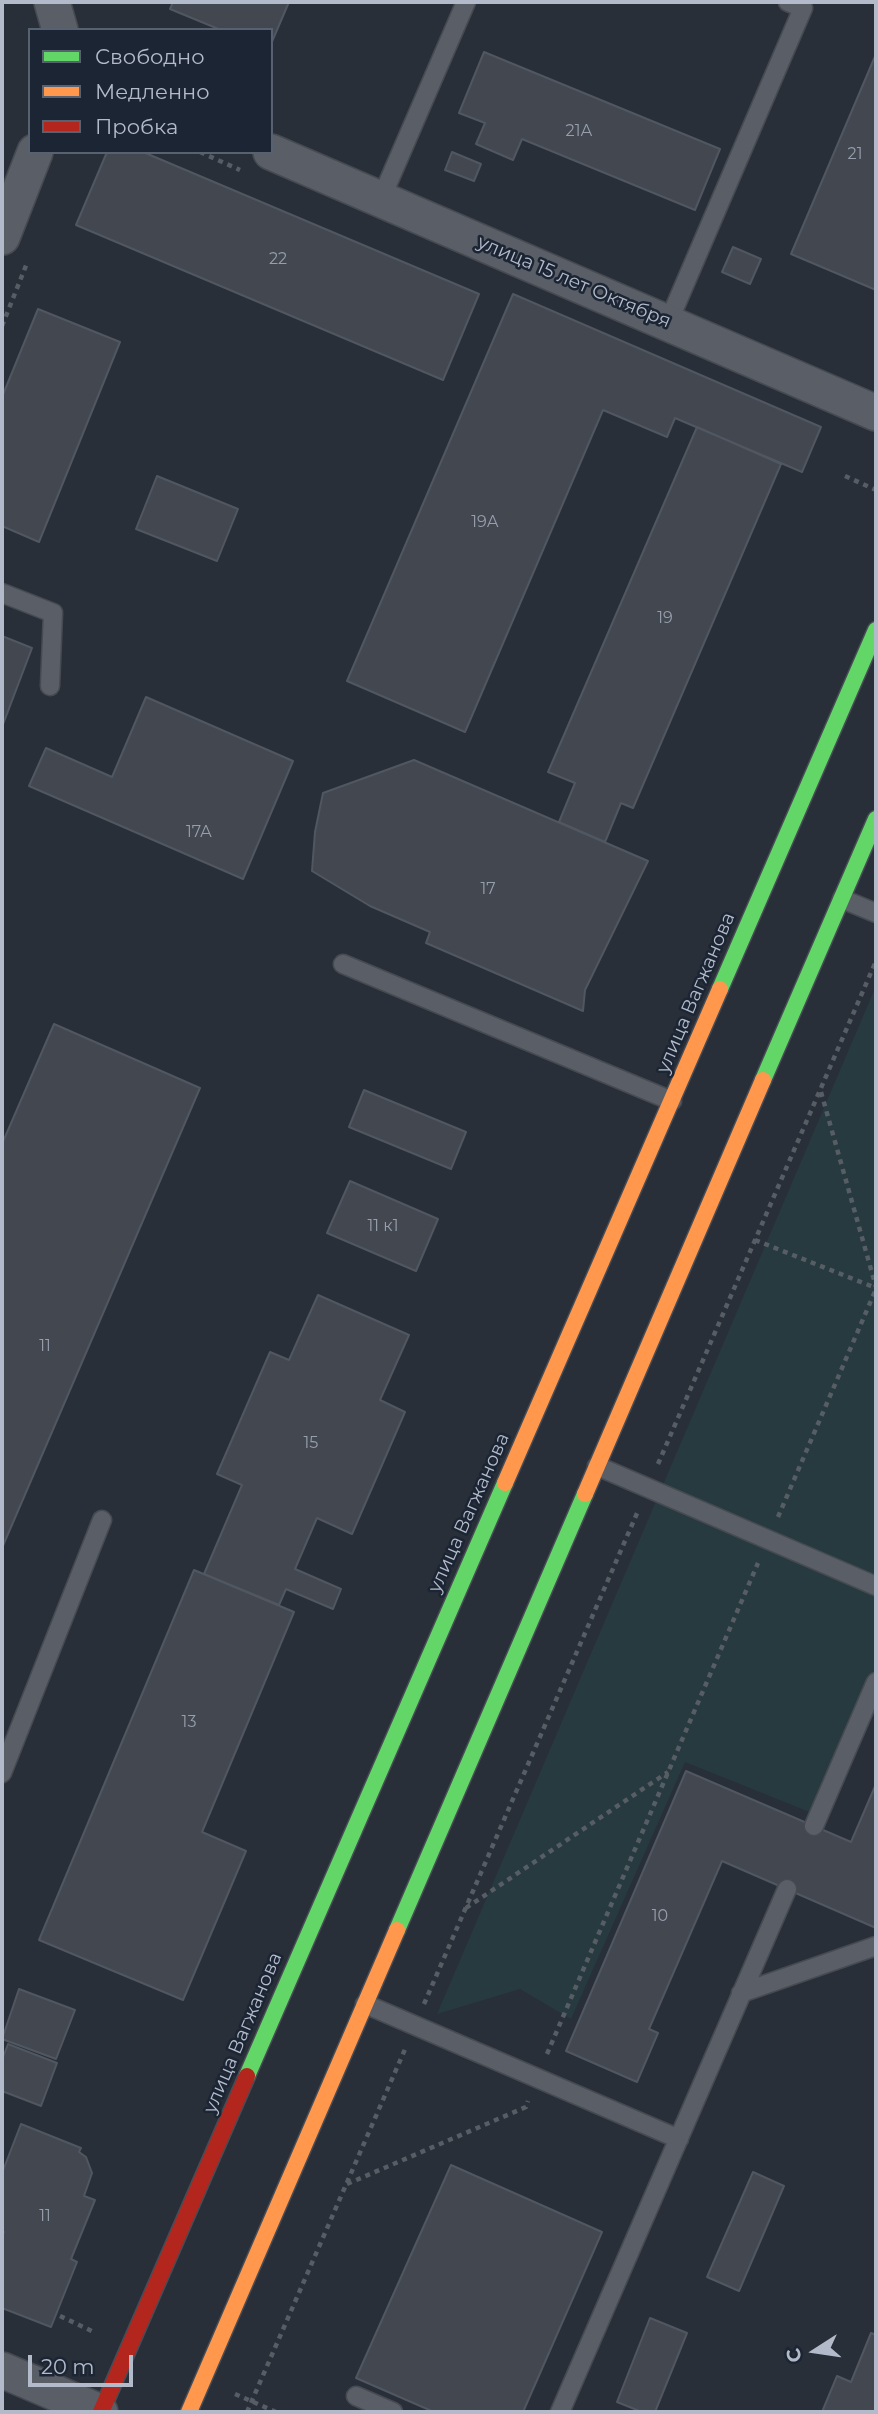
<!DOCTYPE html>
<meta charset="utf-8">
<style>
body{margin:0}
#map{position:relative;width:878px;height:2414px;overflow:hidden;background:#292f39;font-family:Montserrat,sans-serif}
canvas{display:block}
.frame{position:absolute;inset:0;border:4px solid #b3bbca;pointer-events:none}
.legend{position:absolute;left:28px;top:28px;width:245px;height:126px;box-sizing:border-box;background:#1c2534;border:2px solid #586170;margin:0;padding:9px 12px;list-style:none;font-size:21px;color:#b3bbca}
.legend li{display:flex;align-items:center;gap:14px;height:35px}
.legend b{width:35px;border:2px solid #586170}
.north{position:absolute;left:780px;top:2316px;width:70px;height:70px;-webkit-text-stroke:5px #1c2534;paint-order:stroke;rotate:258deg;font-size:19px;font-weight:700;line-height:28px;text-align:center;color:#b3bbca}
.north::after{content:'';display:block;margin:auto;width:24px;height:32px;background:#b3bbca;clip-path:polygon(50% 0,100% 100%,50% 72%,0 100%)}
.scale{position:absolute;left:28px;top:2355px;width:105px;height:32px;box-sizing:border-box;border:4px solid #b3bbca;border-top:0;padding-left:9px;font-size:21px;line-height:24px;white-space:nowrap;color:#b3bbca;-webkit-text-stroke:5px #1c2534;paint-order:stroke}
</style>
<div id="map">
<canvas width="878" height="2414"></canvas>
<div class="frame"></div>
<ul class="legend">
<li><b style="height:9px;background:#63d668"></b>Свободно</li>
<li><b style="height:9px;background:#ff974d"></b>Медленно</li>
<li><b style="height:9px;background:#b3261e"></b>Пробка</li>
</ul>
<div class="north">С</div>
<div class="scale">20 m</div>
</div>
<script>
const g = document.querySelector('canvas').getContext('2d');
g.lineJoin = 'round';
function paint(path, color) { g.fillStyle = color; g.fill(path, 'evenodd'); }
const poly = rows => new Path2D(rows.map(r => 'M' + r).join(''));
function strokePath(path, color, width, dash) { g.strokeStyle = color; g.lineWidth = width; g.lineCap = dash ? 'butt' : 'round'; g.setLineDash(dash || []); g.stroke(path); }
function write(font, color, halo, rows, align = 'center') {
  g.font = font + ' Montserrat,sans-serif'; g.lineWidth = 5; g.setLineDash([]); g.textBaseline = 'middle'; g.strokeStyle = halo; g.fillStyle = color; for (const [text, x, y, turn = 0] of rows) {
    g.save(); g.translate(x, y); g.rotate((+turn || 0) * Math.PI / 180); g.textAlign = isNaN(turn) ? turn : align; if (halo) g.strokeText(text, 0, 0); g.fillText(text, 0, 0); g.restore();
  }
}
paint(poly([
 [876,986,876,1693,822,1817,685,1762,571,2019,520,1989,437,2014]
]), '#263a3f');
const building = poly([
 [173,2,289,2,271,44,271,30,221,30,170,9,173,2],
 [484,52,720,149,695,210,522,139,513,160,476,144,485,123,459,113,484,52],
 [876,54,876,290,791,254,876,54],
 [107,152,143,152,479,294,443,380,76,225,107,152],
 [452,152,481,164,474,181,445,170,452,152],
 [733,247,761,259,750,284,722,272,733,247],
 [513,294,821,427,802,472,675,418,667,437,603,410,465,732,347,681,513,294],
 [38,309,120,342,39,542,2,526,2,397,38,309],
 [697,427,781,464,633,808,621,803,605,842,559,822,575,783,548,772,697,427],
 [157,476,238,509,217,561,136,529,157,476],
 [2,636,32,648,2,727,2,636],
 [146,697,293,761,243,879,29,786,46,748,112,777,146,697],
 [414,760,648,861,585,990,583,1011,426,943,430,932,370,906,312,871,315,832,323,793,414,760],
 [54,1024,200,1088,2,1548,2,1144,54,1024],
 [364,1090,466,1132,451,1169,349,1127,364,1090],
 [350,1181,438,1219,416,1271,327,1233,350,1181],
 [318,1295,409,1335,380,1400,405,1412,352,1534,317,1518,295,1569,341,1589,333,1609,286,1589,279,1605,204,1574,242,1485,217,1474,270,1352,289,1360,318,1295],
 [194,1570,294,1612,202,1832,246,1851,183,2000,39,1940,194,1570],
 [686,1771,851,1842,876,1784,876,1928,722,1861,649,2029,658,2033,637,2082,566,2051,686,1771],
 [19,1989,75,2010,56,2059,2,2039,19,1989],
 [8,2044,57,2063,41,2106,2,2091,2,2060,8,2044],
 [21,2124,81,2148,79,2152,86,2157,92,2173,84,2196,95,2200,71,2259,77,2262,51,2327,2,2308,2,2237,4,2232,2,2231,2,2173,21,2124],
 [451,2165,602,2232,523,2412,434,2412,356,2378,451,2165],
 [753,2172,784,2186,739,2291,707,2277,753,2172],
 [650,2318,687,2333,655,2412,642,2412,617,2402,650,2318],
 [871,2333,876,2335,876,2412,822,2412,837,2376,851,2382,871,2333]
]);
paint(building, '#424750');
strokePath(building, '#515760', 2);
const lane = poly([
 [381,199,466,2],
 [668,323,803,8,788,2],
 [2,593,53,613,50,686],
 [842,899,876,913],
 [343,964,672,1101],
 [597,1466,876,1586],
 [2,1773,102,1520],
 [814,1826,876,1682],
 [741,1993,876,1946],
 [365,2004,679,2139],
 [356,2396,393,2412],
 [560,2412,787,1889]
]);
const street = poly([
 [52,2,60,30],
 [271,152,876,413],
 [2,237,35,152],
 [2,2370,100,2412]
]);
const fast = poly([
 [720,989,876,630],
 [763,1080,876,819],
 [397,1930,585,1494],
 [247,2076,505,1483]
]);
const slow = poly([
 [505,1483,720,989],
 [585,1494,763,1080],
 [189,2412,397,1930]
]);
const jam = poly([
 [101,2412,247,2076]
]);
strokePath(lane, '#464a51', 21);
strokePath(street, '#464a51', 38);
strokePath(fast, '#474c55', 19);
strokePath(slow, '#474c55', 19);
strokePath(jam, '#474c55', 19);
strokePath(poly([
 [200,152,240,170],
 [2,326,27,263],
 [845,476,876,490],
 [821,1092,876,1287],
 [755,1240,876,1288],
 [658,1464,876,961],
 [778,1517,876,1289],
 [466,1908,668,1772],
 [424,2004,638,1511],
 [547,2054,758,1563],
 [347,2184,526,2107,528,2101],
 [60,2316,96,2333],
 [235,2394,276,2412],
 [247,2412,406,2047]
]), '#575d64', 4.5, [5, 5]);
strokePath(lane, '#5a5e66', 18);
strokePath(street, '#5a5e66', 35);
strokePath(fast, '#63d668', 16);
strokePath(slow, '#ff974d', 16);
strokePath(jam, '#b3261e', 16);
write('16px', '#979eac', null, [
 ["21А",579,131],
 ["21",855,154],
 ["22",278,259],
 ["19А",485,522],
 ["19",665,618],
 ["17А",199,832],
 ["17",488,889],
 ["11 к1",383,1226],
 ["11",45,1346],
 ["15",311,1443],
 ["13",189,1722],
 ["10",660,1916],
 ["11",45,2216]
]);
write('19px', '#b3bbca', '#1c2534', [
 ["улица 15 лет Октября",574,282,23],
 ["улица Вагжанова",696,993,-67],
 ["улица Вагжанова",469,1513,-66],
 ["улица Вагжанова",243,2033,-67]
]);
</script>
